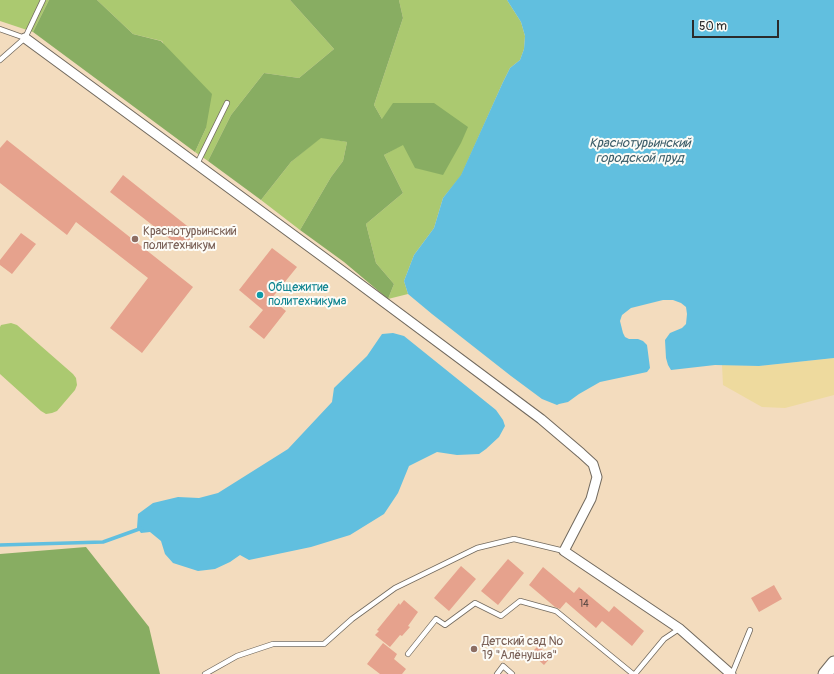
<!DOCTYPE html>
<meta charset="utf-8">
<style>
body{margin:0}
#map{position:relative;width:834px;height:674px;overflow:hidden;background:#f3dcbe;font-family:Pangolin,sans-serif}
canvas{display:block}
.scale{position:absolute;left:692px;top:20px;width:87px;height:18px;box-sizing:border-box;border:2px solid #2b2b2b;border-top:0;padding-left:5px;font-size:12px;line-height:14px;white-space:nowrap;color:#2b2b2b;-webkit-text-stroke:3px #fdfcf7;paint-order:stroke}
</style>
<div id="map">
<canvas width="834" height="674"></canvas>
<div class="scale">50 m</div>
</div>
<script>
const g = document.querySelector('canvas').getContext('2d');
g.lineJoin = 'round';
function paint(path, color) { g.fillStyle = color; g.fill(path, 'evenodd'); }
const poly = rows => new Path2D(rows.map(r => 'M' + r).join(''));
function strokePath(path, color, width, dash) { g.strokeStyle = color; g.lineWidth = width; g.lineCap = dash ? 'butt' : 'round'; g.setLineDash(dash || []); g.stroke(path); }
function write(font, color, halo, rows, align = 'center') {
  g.font = font + ' Pangolin,sans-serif'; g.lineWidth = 4; g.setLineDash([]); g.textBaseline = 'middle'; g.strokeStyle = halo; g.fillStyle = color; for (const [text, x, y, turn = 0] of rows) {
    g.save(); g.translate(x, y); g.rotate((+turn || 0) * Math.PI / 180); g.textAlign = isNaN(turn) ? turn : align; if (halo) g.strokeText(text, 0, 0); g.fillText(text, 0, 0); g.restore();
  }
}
paint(poly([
 [0,0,49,0,33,32,0,21],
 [97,0,290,0,334,49,299,78,264,73,231,115,208,161,195,152,206,128,162,41,133,34],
 [399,0,507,0,521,22,525,36,524,49,520,60,510,68,503,82,461,176,443,198,434,228,414,255,404,281,408,294,388,299,394,284,376,263,366,224,403,193,384,155,403,144,443,175,382,119,374,105,403,18],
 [321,137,347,142,343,161,331,177,300,230,261,200,291,162],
 [11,323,17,325,73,374,76,378,77,385,75,390,57,411,52,413,46,414,41,411,0,374,0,327,1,325]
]), '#abc970');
paint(poly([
 [49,0,97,0,133,34,161,41,212,94,206,128,195,152,33,32],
 [290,0,399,0,403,18,374,105,382,119,393,103,434,103,468,127,461,143,443,175,415,168,403,145,384,155,403,193,366,224,376,263,394,284,388,299,344,262,300,230,331,177,343,161,347,142,321,138,291,162,261,200,208,161,231,115,264,73,299,78,334,49],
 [86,547,149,627,160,674,0,674,0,554]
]), '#88ad62');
paint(poly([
 [834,358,834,395,785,408,762,407,723,385,722,365,759,366]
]), '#eeda9e');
paint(poly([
 [507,0,834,0,834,358,759,366,715,365,671,370,668,365,666,358,665,340,670,333,682,328,686,324,687,314,686,307,681,303,673,300,663,300,631,308,622,315,620,321,623,333,625,337,629,339,638,339,643,341,647,345,650,368,647,372,600,382,579,394,568,402,559,404,557,405,542,399,511,376,432,314,408,294,404,281,414,255,434,228,443,198,461,175,503,82,510,68,520,60,524,49,525,36,521,22],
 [393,333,404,336,496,410,503,420,505,426,499,437,486,449,479,454,457,455,437,452,409,466,398,493,384,514,350,535,311,547,249,560,240,555,230,562,215,569,198,571,173,563,165,554,161,541,150,532,141,533,137,528,138,514,153,503,178,497,199,498,218,493,288,449,332,402,334,388,367,356,382,334]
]), '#61bfdf');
strokePath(poly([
 [0,545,103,542,142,528]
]), '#61bfdf', 3.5);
paint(poly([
 [7,140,193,287,142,353,110,328,148,278,76,222,67,235,0,183,0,148],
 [123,175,196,233,183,249,110,192],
 [21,233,36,244,12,274,0,265,0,260],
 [272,248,297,267,271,299,286,311,264,339,249,327,263,310,239,290],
 [508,559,524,573,498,605,481,591],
 [461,566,476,579,449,611,434,598],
 [543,567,574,593,579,587,609,612,614,606,644,631,632,646,602,621,596,628,566,602,560,609,555,607,529,585],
 [774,585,782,599,759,612,751,598],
 [404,600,418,612,408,626,410,627,402,636,400,635,390,647,375,635,379,631,377,630,399,603,400,605],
 [383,643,397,654,394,659,406,669,402,674,380,674,367,664],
 [538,646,551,657,544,665,531,653]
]), '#e6a28d');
const service = poly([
 [0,29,25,38],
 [0,60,25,38,43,0],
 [197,164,227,103],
 [408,654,436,619,445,625,475,603,501,616,520,601,556,611,633,674],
 [205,674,237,656,273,644,324,644,352,619,395,588,477,548,514,539,564,551],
 [497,674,503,666,512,674],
 [635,674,664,639,679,629],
 [732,674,750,630]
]);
const minor = poly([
 [25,38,345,273,541,419,581,453,593,464,597,477,591,499,564,551,680,629,731,674]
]);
const secondary = poly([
 [825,674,834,663]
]);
strokePath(service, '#71695e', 6);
strokePath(minor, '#71695e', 11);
strokePath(secondary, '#71695e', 15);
strokePath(service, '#fff', 4.5);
strokePath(minor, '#fff', 9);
strokePath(secondary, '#fff', 13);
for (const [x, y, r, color] of [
 [135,239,4,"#8d6e63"],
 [260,295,4,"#0f9aa8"],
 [474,649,4,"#8d6e63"]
]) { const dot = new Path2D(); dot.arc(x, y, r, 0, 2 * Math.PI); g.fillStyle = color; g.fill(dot); strokePath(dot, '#fdfcf7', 1.5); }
write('10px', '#5a4944', null, [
 ["14",584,604]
]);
write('12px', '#785e54', '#fdfcf7', [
 ["Краснотурьинский",143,232],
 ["политехникум",143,246],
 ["Детский сад №",482,642],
 ["19 \"Алёнушка\"",482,656]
], 'left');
write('12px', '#0d838f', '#fdfcf7', [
 ["Общежитие",268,288],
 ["политехникума",268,302]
], 'left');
write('italic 13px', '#3e5f6a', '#fdfcf7', [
 ["Краснотурьинский",640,144],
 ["городской пруд",640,159]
]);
</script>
